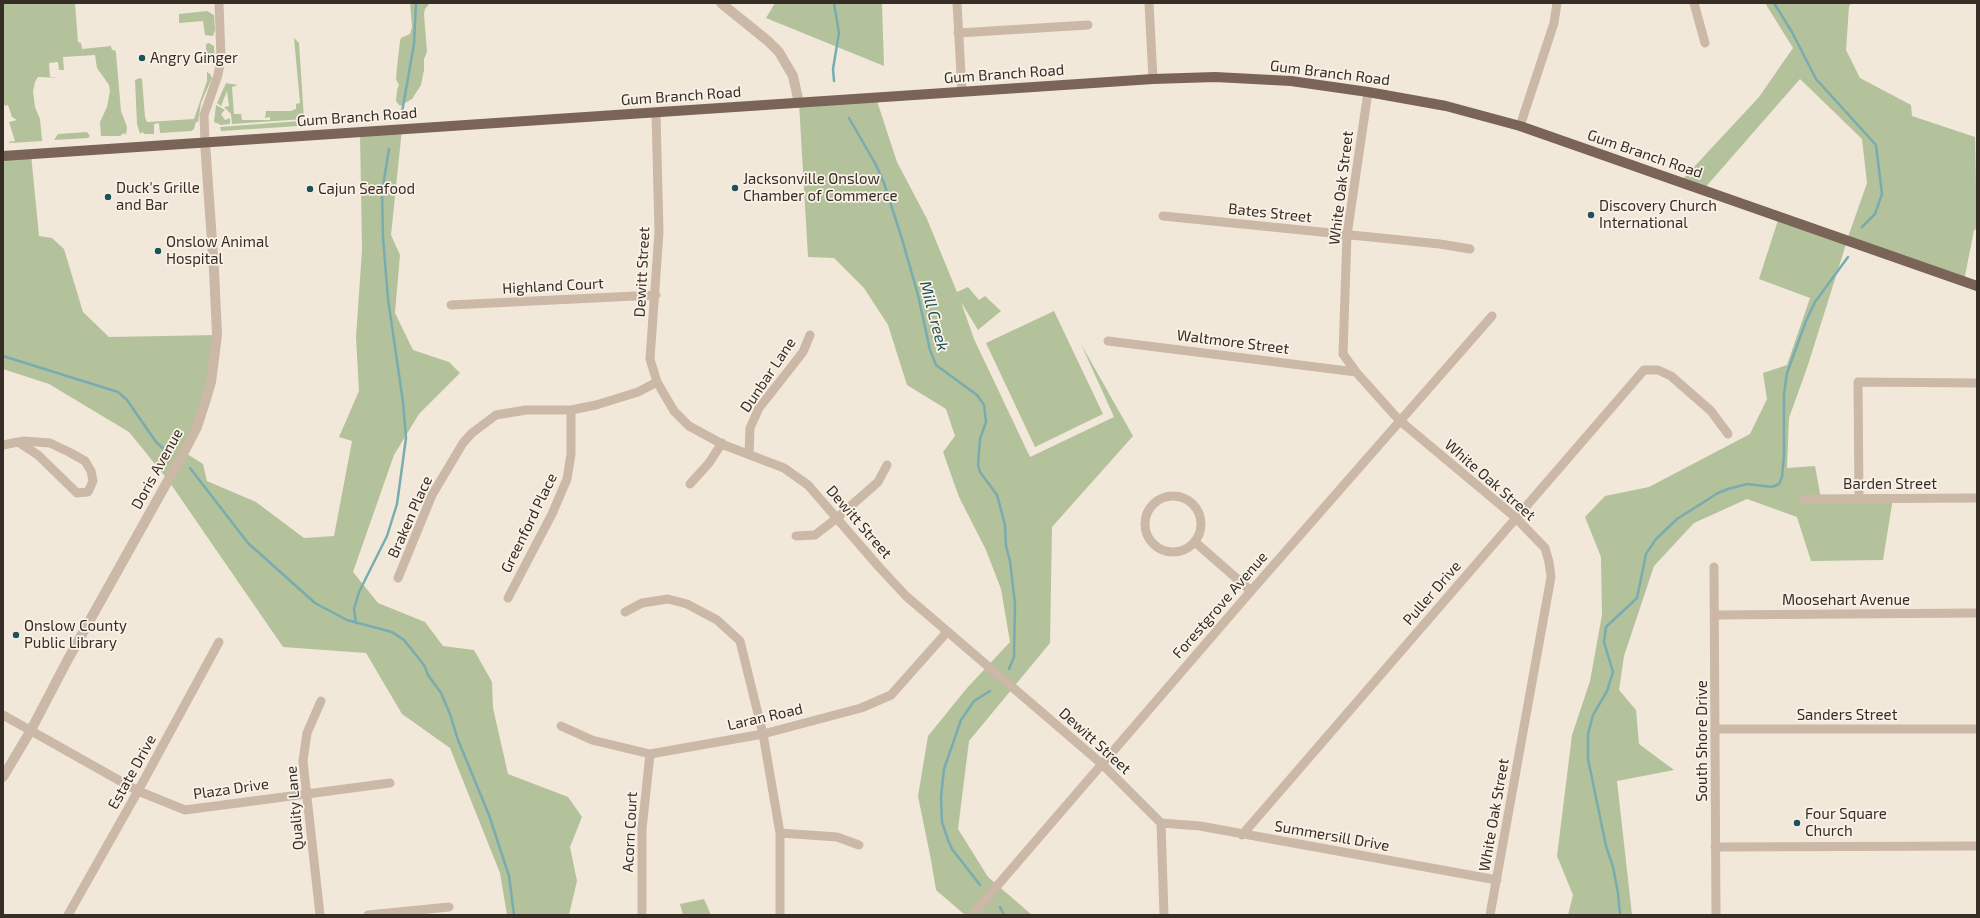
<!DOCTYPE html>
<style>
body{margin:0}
#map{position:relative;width:1980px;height:918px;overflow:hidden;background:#f2e8da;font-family:"Exo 2",sans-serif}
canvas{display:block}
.frame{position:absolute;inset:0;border:4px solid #372d27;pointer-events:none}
</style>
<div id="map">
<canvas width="1980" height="918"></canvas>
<div class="frame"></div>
</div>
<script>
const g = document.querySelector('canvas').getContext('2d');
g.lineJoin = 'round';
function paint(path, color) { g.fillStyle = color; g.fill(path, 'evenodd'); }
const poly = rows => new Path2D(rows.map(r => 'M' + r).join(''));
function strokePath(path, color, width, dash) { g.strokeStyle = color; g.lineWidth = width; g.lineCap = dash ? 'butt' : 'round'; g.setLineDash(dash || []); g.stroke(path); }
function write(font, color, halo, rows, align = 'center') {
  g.font = font + ' "Exo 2",sans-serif'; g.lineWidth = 3.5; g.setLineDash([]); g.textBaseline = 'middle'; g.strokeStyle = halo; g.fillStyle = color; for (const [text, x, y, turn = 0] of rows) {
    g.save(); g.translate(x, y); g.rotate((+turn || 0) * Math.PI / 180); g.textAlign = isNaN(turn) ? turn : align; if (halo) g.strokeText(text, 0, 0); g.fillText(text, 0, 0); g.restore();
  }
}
paint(poly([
 [3,3,75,3,78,42,81,43,82,49,111,46,112,50,115,50,116,53,121,111,127,127,126,135,124,133,120,136,101,136,100,122,107,107,110,91,109,85,97,68,95,55,63,57,64,70,59,70,58,62,49,63,50,77,60,78,38,77,35,82,33,91,35,107,40,119,42,141,10,143,8,142,15,141,9,122,17,120,12,117,8,105,5,106,3,100],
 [410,3,430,3,425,9,424,14,427,52,424,59,424,70,421,85,412,99,400,106,396,101,397,90,399,85,396,79,397,67,400,41,401,38,410,34,412,27],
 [775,3,882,3,884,66,766,18],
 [1765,3,1852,3,1849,6,1846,50,1860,78,1911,105,1912,116,1975,137,1977,229,1974,230,1964,281,1847,241,1807,368,1789,418,1787,468,1815,466,1821,499,1893,498,1883,560,1811,561,1797,517,1747,499,1694,523,1654,566,1624,656,1619,690,1636,710,1639,744,1674,770,1617,781,1632,915,1568,915,1573,895,1557,856,1572,735,1590,681,1602,615,1601,557,1585,517,1605,496,1649,487,1750,434,1767,399,1763,373,1787,365,1810,298,1759,279,1779,217,1847,240,1867,183,1862,139,1800,79,1703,190,1680,182,1759,97,1793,48],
 [207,11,214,15,215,30,213,36,205,35,203,21,179,23,179,14],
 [294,38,299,43,304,119,232,124,231,114,224,107,229,106,227,91,221,106,217,103,226,83,238,85,232,87,234,114,241,114,242,120,270,120,270,117,265,118,266,111,291,111,296,109,296,104,300,103],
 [209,43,214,46,215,60,213,62,208,63,206,62,206,44],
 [207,72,210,74,212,78,201,103,198,122,196,122,194,129,191,131,160,133,159,123,154,124,154,134,145,134,142,132,140,134,137,124,135,80,140,78,142,79,145,117,147,122,194,119,207,81],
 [876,98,897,162,927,219,957,292,968,287,979,300,985,296,1001,311,978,330,961,302,974,339,1030,457,1114,417,1081,344,1133,436,1052,527,1050,643,969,741,958,829,988,877,1032,915,965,915,936,890,931,860,918,796,928,736,967,688,1010,642,1001,589,986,550,959,497,943,452,955,436,946,409,907,385,888,325,864,288,834,258,808,257,799,103],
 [216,105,225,110,221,114,225,120,230,118,230,124,221,125,214,122],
 [300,121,303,123,299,126,221,131,220,127],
 [402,129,391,235,400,255,395,313,413,350,449,362,460,373,419,414,394,455,353,572,378,603,425,622,443,646,474,650,492,682,493,708,508,774,568,797,582,817,570,847,577,881,569,915,507,915,500,873,450,748,402,714,366,653,283,647,168,480,129,432,49,384,3,369,3,156,31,154,39,236,52,238,64,249,83,312,109,337,217,335,211,382,184,452,203,464,207,481,256,502,304,538,334,536,352,441,339,437,359,391,356,337,362,250,360,132],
 [87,132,90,136,88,138,54,140,58,134],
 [1054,311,1103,414,1035,447,986,343],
 [704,899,711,915,683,915,680,904]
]), '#b3c29a');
strokePath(poly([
 [1774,3,1792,32,1816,79,1876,145,1882,194,1875,214,1862,227],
 [834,81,833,69,839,33,834,3],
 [402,112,414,44,416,3],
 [849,118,876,165,884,183,902,239,918,295,930,350,936,365,977,395,984,405,986,422,980,439,978,465,980,472,997,495,1000,506,1005,525,1006,546,1010,561,1015,604,1014,657,1009,669],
 [3,356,118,392,127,400,156,442,170,455],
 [190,468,248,543,315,603,347,620,392,632,404,640,424,665,428,675,441,693,450,714,458,740,489,815,509,876,514,915],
 [356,623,354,609,359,592,387,536,397,504,406,438,403,402,388,299,383,237,382,192,389,149],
 [980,885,952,849,948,840,942,822,941,797,944,769,961,720,974,701,990,691],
 [1000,907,1004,915],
 [1620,915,1618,893,1613,867,1606,846,1588,759,1588,734,1593,715,1607,691,1613,672,1604,642,1606,627,1637,598,1646,554,1656,539,1677,519,1718,493,1728,489,1747,484,1772,487,1779,484,1782,477,1784,456,1784,394,1787,373,1806,321,1815,302,1848,257]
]), '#78acb1', 2.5);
strokePath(poly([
 [957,3,962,92],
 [1149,3,1153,79],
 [1694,3,1705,43],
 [958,33,1088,25],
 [1368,92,1347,235,1343,354,1356,372,1399,420,1515,517,1545,548,1549,562,1551,577,1490,915],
 [656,113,659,232,650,359,657,382,674,411,689,426,724,445,784,468,808,485,879,567,906,596,1102,764,1161,823,1164,915],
 [1520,126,1554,23,1557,3],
 [205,142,204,115,218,75,221,58,219,3],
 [1163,216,1440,244,1470,249],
 [451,305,656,295],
 [1108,341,1356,372],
 [3,445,18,442,24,441,50,443,69,452,85,461,91,471,93,481,88,492,77,493,38,455,18,442],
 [749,454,750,428,759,408,803,352,810,335],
 [690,484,709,463,722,443],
 '1145 524a28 28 0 1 1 56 0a28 28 0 1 1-56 0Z',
 [1859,498,1858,382,1977,383],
 [1804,499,1977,498],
 [796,536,815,535,837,518,878,482,887,465],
 [1195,542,1251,591],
 [1714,567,1716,915],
 [398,578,432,495,463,443,472,433,496,415,526,410,571,410,596,405,638,392,657,382],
 [508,598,552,514,567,479,571,454,571,410],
 [625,612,642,603,668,599,687,604,717,620,740,641,763,734,780,833,780,915],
 [1715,615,1977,613],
 [3,715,138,791,185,810,390,783],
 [561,726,592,740,650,754,763,734,861,708,891,695,947,632],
 [1716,729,1977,729],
 [1161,823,1200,826,1497,880],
 [780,833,837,837,859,845],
 [1242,835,1644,370,1658,370,1671,376,1711,411,1728,434],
 [1715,847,1977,846],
 [642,912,642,829,650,754],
 [68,915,138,791,219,642],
 [320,915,303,761,307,733,321,701],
 [368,915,449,907],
 [972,915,1251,591,1492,316]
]), '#cbb8a6', 9);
strokePath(poly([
 [721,3,768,41,779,52,793,76,799,103],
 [3,777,31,730,67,661,184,452,197,427,206,399,211,382,217,335,214,270,205,142]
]), '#cbb8a6', 10);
strokePath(poly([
 [3,156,1153,79,1215,77,1291,81,1368,92,1446,106,1520,126,1977,286]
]), '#796457', 10);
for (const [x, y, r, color] of [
 [142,58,4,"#1b535a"],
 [735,188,4,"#1b535a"],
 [310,189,4,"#1b535a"],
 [108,197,4,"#1b535a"],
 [1591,215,4,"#1b535a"],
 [158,251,4,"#1b535a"],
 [16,635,4,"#1b535a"],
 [1797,823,4,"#1b535a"]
]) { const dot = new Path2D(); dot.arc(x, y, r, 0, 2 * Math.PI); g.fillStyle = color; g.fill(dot); strokePath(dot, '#faf2e7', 1.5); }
write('15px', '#372d27', '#faf2e7', [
 ["Angry Ginger",150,58],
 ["Jacksonville Onslow",743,179],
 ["Chamber of Commerce",743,196],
 ["Duck's Grille",116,188],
 ["and Bar",116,205],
 ["Cajun Seafood",318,189],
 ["Discovery Church",1599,206],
 ["International",1599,223],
 ["Onslow Animal",166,242],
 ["Hospital",166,259],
 ["Onslow County",24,626],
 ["Public Library",24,643],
 ["Four Square",1805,814],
 ["Church",1805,831]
], 'left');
write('15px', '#372d27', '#faf2e7', [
 ["Gum Branch Road",1330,73,7],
 ["Gum Branch Road",1004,74,-4],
 ["Gum Branch Road",681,96,-4],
 ["Gum Branch Road",357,117,-4],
 ["Gum Branch Road",1645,154,19],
 ["White Oak Street",1341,188,-83],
 ["Bates Street",1270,213,6],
 ["Dewitt Street",642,272,-87],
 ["Highland Court",553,286,-3],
 ["Waltmore Street",1233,342,7],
 ["Dunbar Lane",768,375,-56],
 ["Doris Avenue",157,469,-61],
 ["White Oak Street",1490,480,41],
 ["Barden Street",1890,484],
 ["Braken Place",410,517,-66],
 ["Dewitt Street",859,522,49],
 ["Greenford Place",529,523,-64],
 ["Puller Drive",1432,593,-49],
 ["Moosehart Avenue",1846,600],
 ["Forestgrove Avenue",1220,605,-49],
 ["Sanders Street",1847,715],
 ["Laran Road",765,717,-13],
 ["Dewitt Street",1095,741,42],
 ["South Shore Drive",1702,741,-90],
 ["Estate Drive",132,772,-61],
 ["Plaza Drive",231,789,-8],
 ["Quality Lane",295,808,-95],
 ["White Oak Street",1494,815,-80],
 ["Acorn Court",630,832,-87],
 ["Summersill Drive",1332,836,10]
]);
write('italic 16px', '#1b535a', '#faf2e7', [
 ["Mill Creek",934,316,75]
]);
</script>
